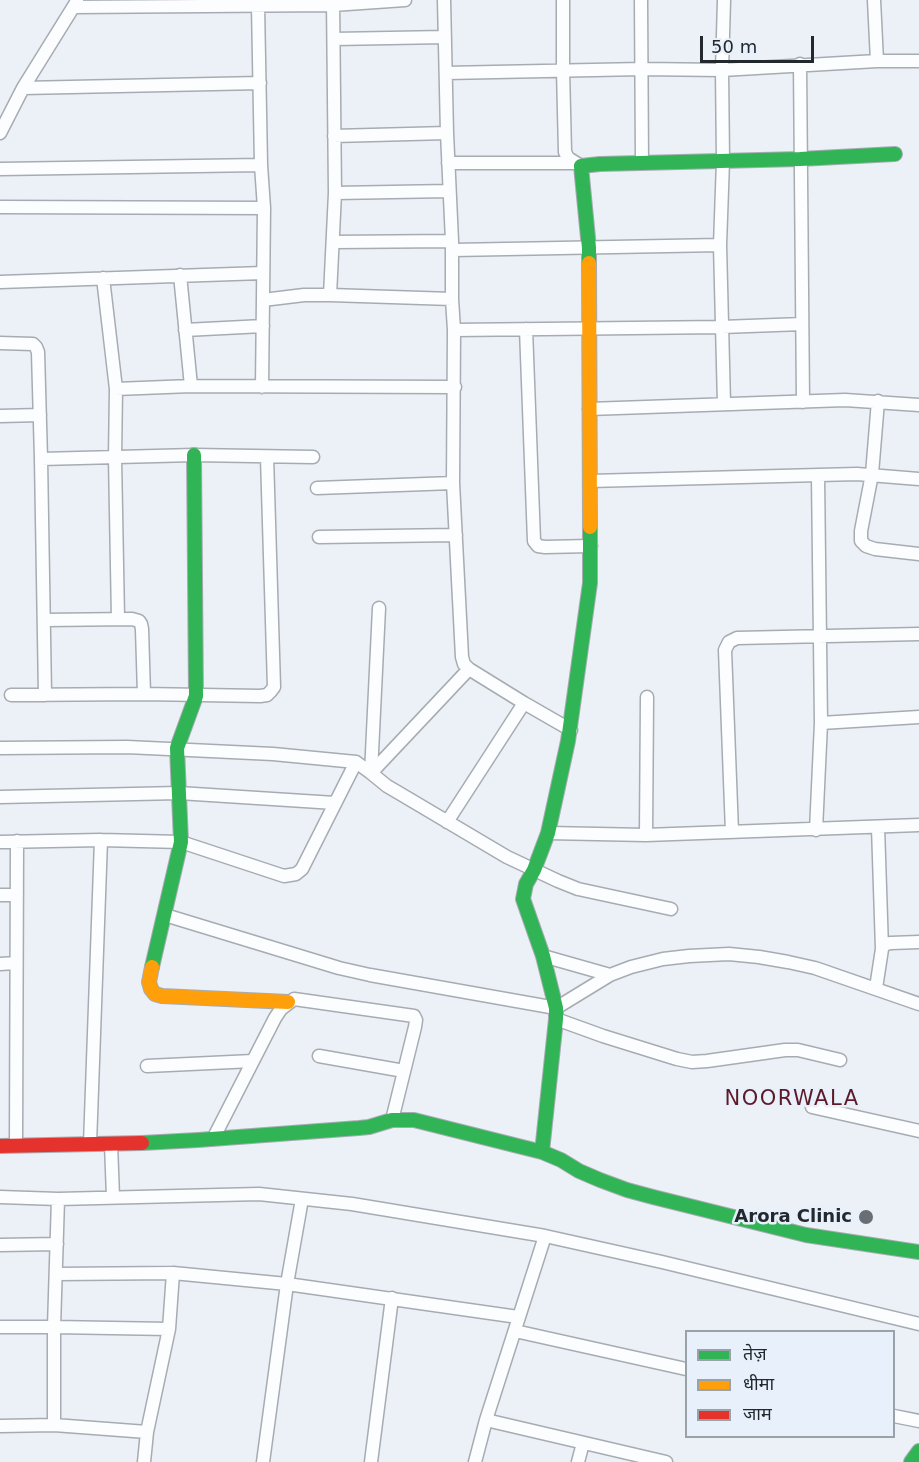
<!DOCTYPE html>
<meta charset="utf-8">
<style>
body{margin:0}
#map{position:relative;width:919px;height:1462px;overflow:hidden;background:#ecf1f7;font-family:"DejaVu Sans","Noto Sans Devanagari",sans-serif}
canvas{display:block}
.legend{position:absolute;left:685px;top:1330px;width:210px;height:108px;box-sizing:border-box;background:#e8f1fb;border:2px solid #99a1a9;margin:0;padding:8px 10px;list-style:none;font-size:18px;color:#22282e}
.legend li{display:flex;align-items:center;gap:12px;height:30px}
.legend b{width:30px;border:2px solid #99a1a9}
.scale{position:absolute;left:700px;top:36px;width:114px;height:27px;box-sizing:border-box;border:3px solid #22282e;border-top:0;padding-left:8px;font-size:18px;line-height:21px;white-space:nowrap;color:#22282e;-webkit-text-stroke:4px #e8f1fb;paint-order:stroke}
</style>
<div id="map">
<canvas width="919" height="1462"></canvas>
<ul class="legend">
<li><b style="height:8px;background:#30b455"></b>तेज़</li>
<li><b style="height:8px;background:#ff9f0a"></b>धीमा</li>
<li><b style="height:8px;background:#e5322d"></b>जाम</li>
</ul>
<div class="scale">50 m</div>
</div>
<script>
const g = document.querySelector('canvas').getContext('2d');
g.lineJoin = 'round';
const poly = rows => new Path2D(rows.map(r => 'M' + r).join(''));
function strokePath(path, color, width, dash) { g.strokeStyle = color; g.lineWidth = width; g.lineCap = dash ? 'butt' : 'round'; g.setLineDash(dash || []); g.stroke(path); }
function write(font, color, halo, rows, align = 'center') {
  g.font = font + ' "DejaVu Sans",sans-serif'; g.lineWidth = 5; g.setLineDash([]); g.textBaseline = 'middle'; g.strokeStyle = halo; g.fillStyle = color; for (const [text, x, y, turn = 0] of rows) {
    g.save(); g.translate(x, y); g.rotate((+turn || 0) * Math.PI / 180); g.textAlign = isNaN(turn) ? turn : align; if (halo) g.strokeText(text, 0, 0); g.fillText(text, 0, 0); g.restore();
  }
}
const street = poly([
 [444,0,447,133,452,241,452,299,454,330,453,483,462,657,464,664,469,669,524,703,571,730],
 [563,0,563,70,565,152,568,158,581,166],
 [641,0,642,163],
 [724,0,722,70,723,161,720,245,724,404],
 [874,0,877,61],
 [258,6,261,165,264,208,262,387],
 [74,7,333,5,405,0],
 [334,39,445,37],
 [800,64,803,402],
 [446,73,642,69,722,70,877,61,918,61],
 [23,88,260,83],
 [0,133,23,88,77,1],
 [334,136,447,133],
 [448,163,575,163],
 [0,169,261,165],
 [335,193,449,191],
 [0,207,264,208],
 [333,242,452,241],
 [453,250,720,245],
 [180,275,191,386],
 [103,278,116,389,115,458,118,619],
 [0,282,263,273],
 [330,295,335,193,333,0],
 [263,300,304,295,330,295,452,299],
 [526,329,534,541,538,546,545,547,591,546],
 [185,330,263,326],
 [454,330,722,327,802,324],
 [0,343,33,344,36,347,38,352,41,459,45,695],
 [116,389,191,386,455,387],
 [878,401,872,474,861,531,861,541,866,546,875,549,919,554],
 [589,409,845,400,919,405],
 [0,416,40,415],
 [41,459,194,455,313,457],
 [590,481,857,474,919,479],
 [317,488,453,483],
 [319,537,456,535],
 [379,608,371,773,387,786,399,793,507,857,558,881,578,889,671,909],
 [44,620,132,619,139,621,141,624,142,629,144,694],
 [11,695,144,694,260,696,267,695,271,691,274,687,267,457],
 [821,723,919,717],
 [0,748,127,747,273,754,356,762,371,773,469,669],
 [0,797,179,793,335,803],
 [447,822,524,703],
 [878,827,882,949],
 [816,830,821,723,818,476],
 [732,832,725,650,729,642,737,638,919,634],
 [548,833,646,835,919,825],
 [646,835,647,697],
 [0,842,101,840,181,842,284,876,296,874,302,869,356,762],
 [0,895,17,895],
 [165,915,339,968,370,975,556,1008,610,975],
 [543,956,610,975,631,967,663,959,689,956,729,954,759,957,788,962,815,968,919,1004],
 [0,964,16,963],
 [876,988,882,949,885,944,891,943,919,942],
 [556,1019,603,1036,677,1059,692,1062,707,1061,785,1050,798,1050,840,1060],
 [319,1056,404,1071],
 [147,1066,253,1061],
 [812,1107,919,1131],
 [213,1139,275,1018,281,1009,294,999,414,1016,416,1020,415,1027,392,1120],
 [90,1144,101,840],
 [111,1144,113,1197],
 [16,1145,17,841],
 [0,1197,58,1199,259,1194,352,1204,545,1236,662,1262,919,1324],
 [0,1245,57,1244],
 [56,1274,173,1273,287,1284,518,1317],
 [0,1327,54,1327,169,1329],
 [515,1331,686,1369],
 [894,1416,919,1421],
 [486,1420,666,1462],
 [54,1425,54,1327,58,1199],
 [0,1426,54,1425,147,1432],
 [144,1462,147,1432,169,1329,173,1273],
 [263,1462,287,1284,302,1199],
 [371,1462,392,1298],
 [475,1462,486,1420,545,1236],
 [578,1462,583,1443]
]);
const fast = poly([
 [589,263,589,248,581,166,600,164,800,159,895,154],
 [152,967,181,842,177,748,196,696,194,455],
 [142,1143,198,1140,359,1128,369,1127,392,1120,414,1120,542,1152,561,1160,579,1171,600,1180,627,1190,653,1197,806,1235,919,1252],
 [542,1152,556,1019,556,1008,543,956,523,899,526,884,534,870,548,833,568,741,590,583,590,527],
 [911,1462,919,1451]
]);
const slow = poly([
 [589,263,590,527],
 [152,967,149,982,151,989,155,994,162,996,288,1002]
]);
const jam = poly([
 [0,1146,142,1143]
]);
strokePath(street, '#a7acb2', 15);
strokePath(fast, '#a7acb2', 16);
strokePath(slow, '#a7acb2', 16);
strokePath(jam, '#a7acb2', 16);
strokePath(street, '#fcfdfe', 12);
strokePath(fast, '#30b455', 14);
strokePath(slow, '#ff9f0a', 14);
strokePath(jam, '#e5322d', 14);
for (const [x, y, r, color] of [
 [866,1217,8,"#696e74"]
]) { const dot = new Path2D(); dot.arc(x, y, r, 0, 2 * Math.PI); g.fillStyle = color; g.fill(dot); strokePath(dot, '#e8f1fb', 2); }
write('bold 18px', '#22282e', '#e8f1fb', [
 ["Arora Clinic",852,1217]
], 'right');
g.letterSpacing = '1.5px';
write('21px', '#5e1927', '#e8f1fb', [
 ["NOORWALA",792,1100]
]);
g.letterSpacing = '0px';
</script>
